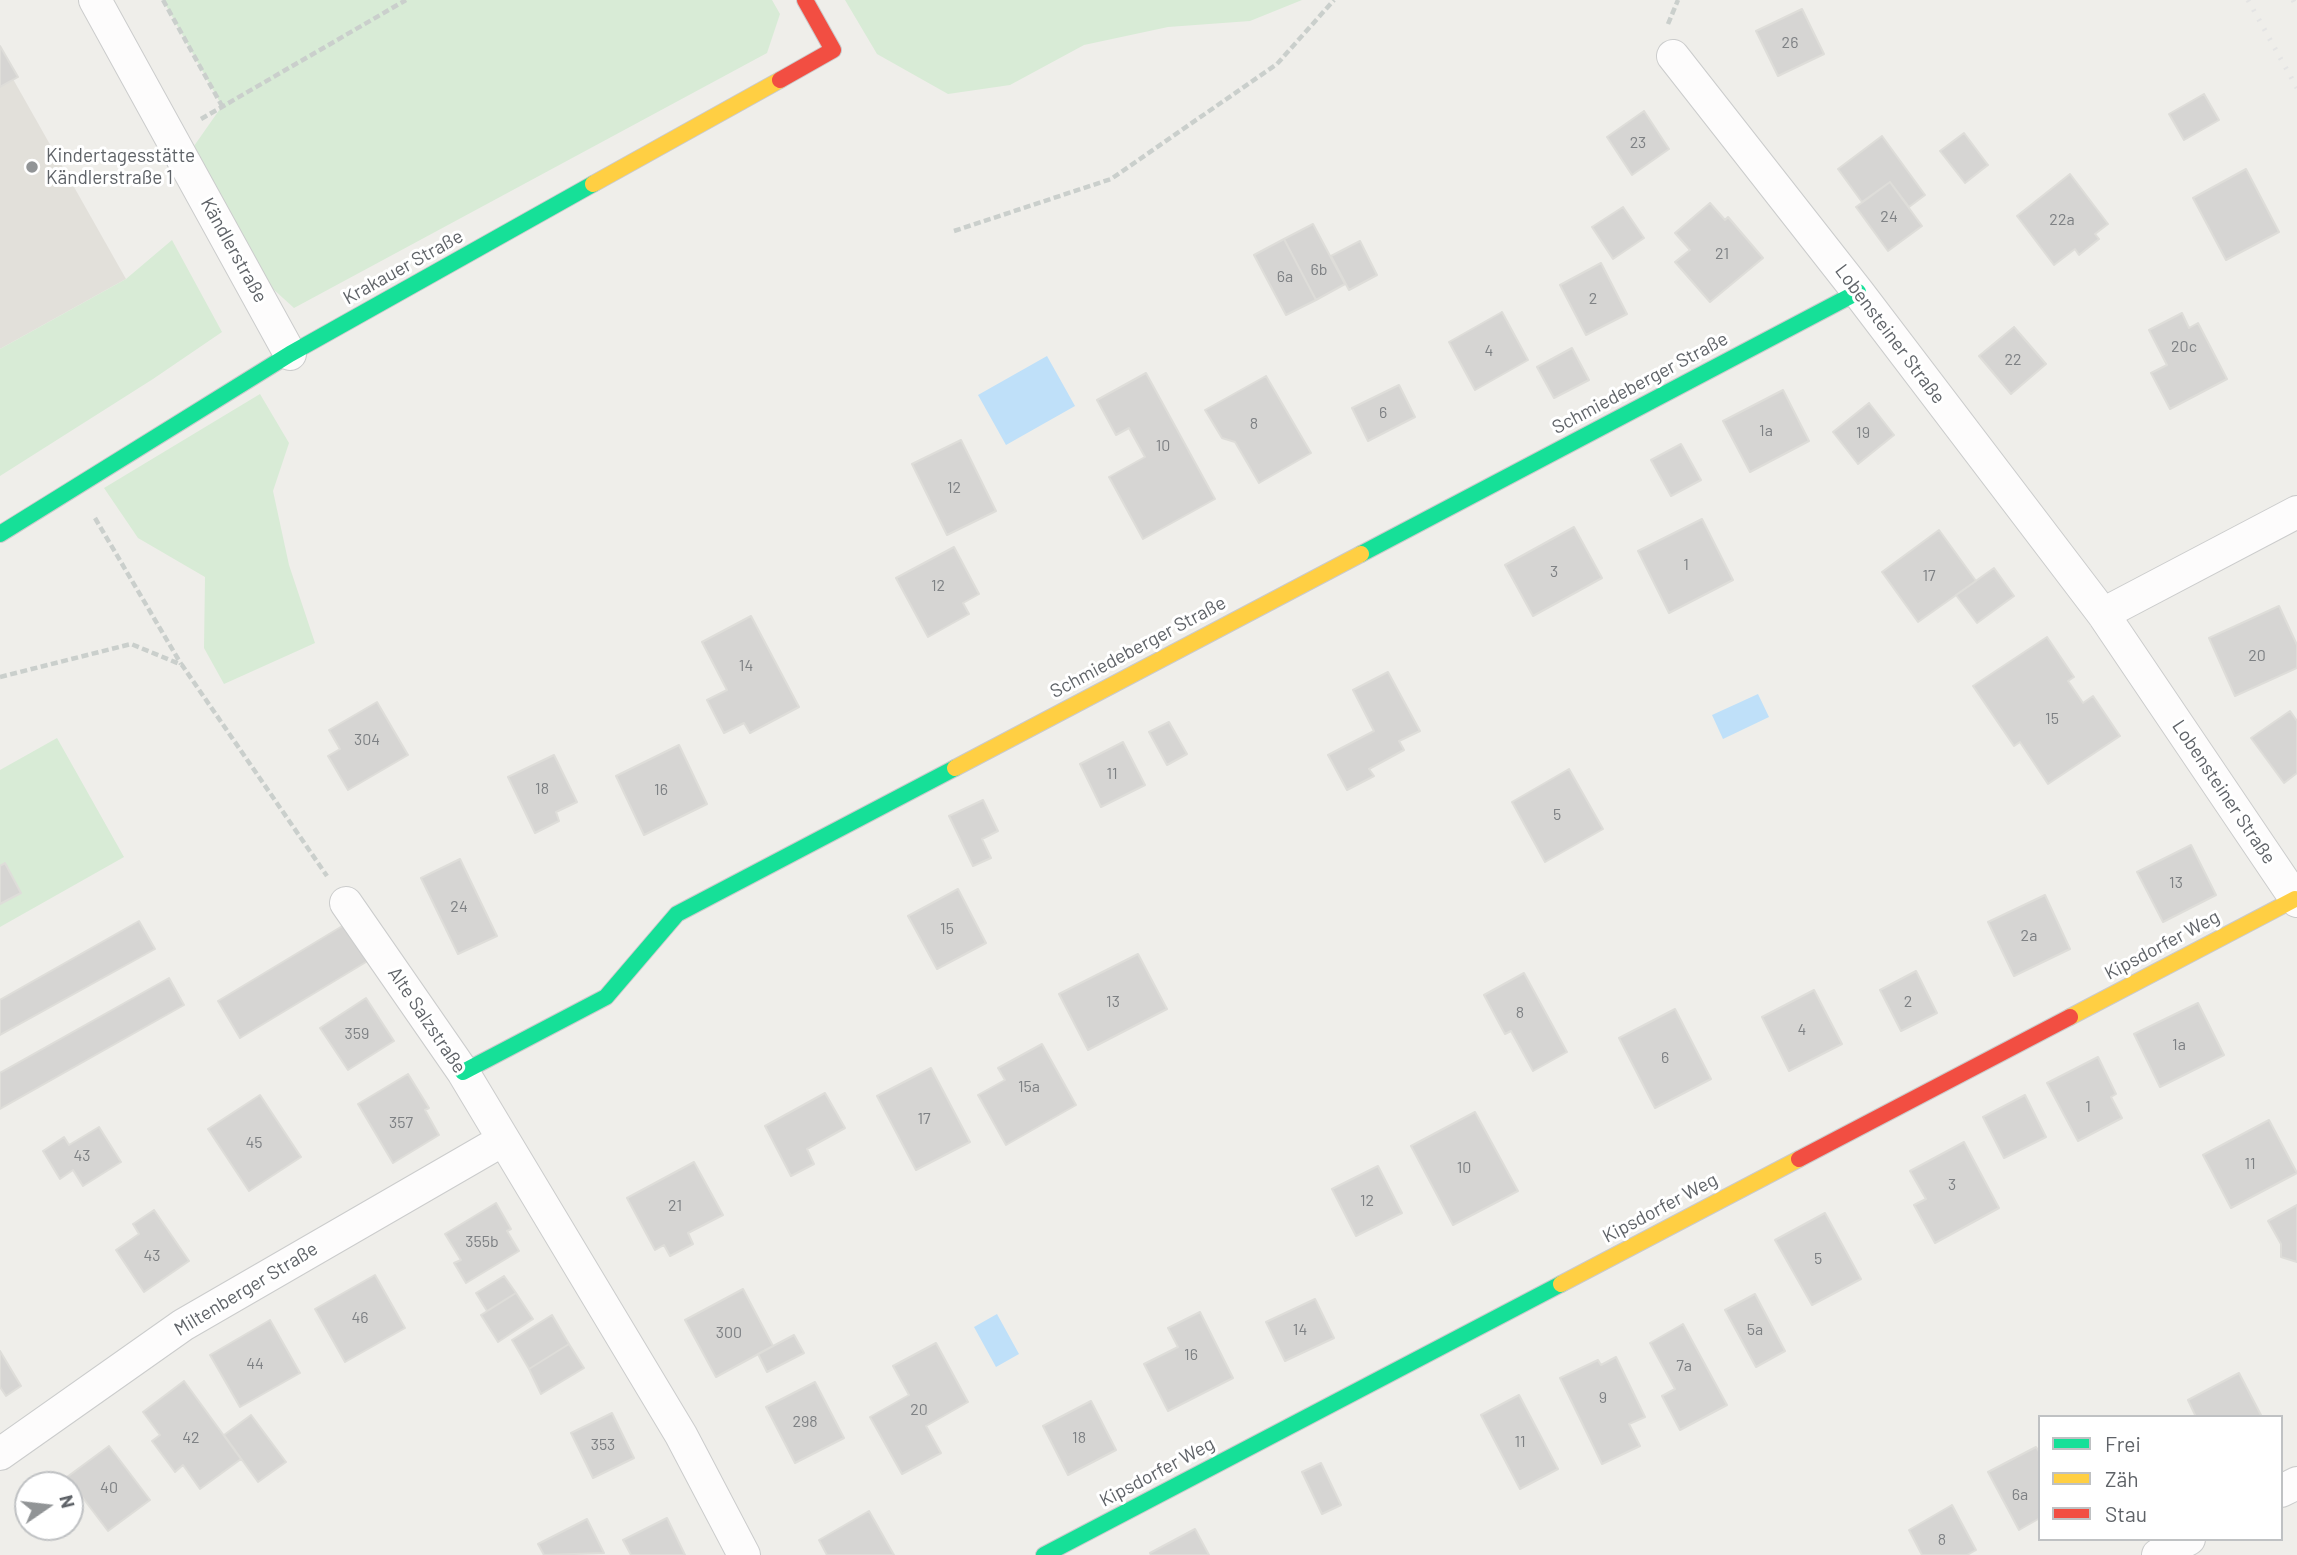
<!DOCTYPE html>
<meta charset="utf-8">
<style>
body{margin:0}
#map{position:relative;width:2297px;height:1555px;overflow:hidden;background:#efeeea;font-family:Barlow,sans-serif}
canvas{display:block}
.legend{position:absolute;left:2038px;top:1415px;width:245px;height:126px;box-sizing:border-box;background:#fff;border:2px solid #bfc1c3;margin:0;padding:9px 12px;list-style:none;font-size:21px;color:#5f6368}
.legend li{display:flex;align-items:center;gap:14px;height:35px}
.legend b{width:35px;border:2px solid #bfc1c3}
.north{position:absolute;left:14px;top:1471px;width:70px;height:70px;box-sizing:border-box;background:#fff;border:2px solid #bfc1c3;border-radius:50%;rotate:76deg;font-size:19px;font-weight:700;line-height:28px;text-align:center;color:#5f6368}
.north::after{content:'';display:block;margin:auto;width:24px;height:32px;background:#919496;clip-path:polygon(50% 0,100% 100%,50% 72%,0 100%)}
</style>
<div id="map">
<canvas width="2297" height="1555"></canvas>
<ul class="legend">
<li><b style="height:9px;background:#16e098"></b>Frei</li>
<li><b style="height:9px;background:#ffcf43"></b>Zäh</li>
<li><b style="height:9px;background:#f24e42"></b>Stau</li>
</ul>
<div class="north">N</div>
</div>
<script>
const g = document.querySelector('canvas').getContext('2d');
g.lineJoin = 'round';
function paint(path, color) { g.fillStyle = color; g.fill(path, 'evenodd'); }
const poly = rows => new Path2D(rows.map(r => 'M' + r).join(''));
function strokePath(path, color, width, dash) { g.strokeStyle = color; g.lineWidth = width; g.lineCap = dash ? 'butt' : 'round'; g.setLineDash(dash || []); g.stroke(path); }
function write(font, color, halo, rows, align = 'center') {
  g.font = font + ' Barlow,sans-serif'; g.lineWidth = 6; g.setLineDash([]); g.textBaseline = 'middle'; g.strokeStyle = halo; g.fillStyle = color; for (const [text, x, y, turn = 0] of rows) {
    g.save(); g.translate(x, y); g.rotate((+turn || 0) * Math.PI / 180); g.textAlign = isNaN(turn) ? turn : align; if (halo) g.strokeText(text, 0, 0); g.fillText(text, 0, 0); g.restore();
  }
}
paint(poly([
 [0,56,126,279,0,349]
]), '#e2e0da');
paint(poly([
 [163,0,772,0,780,14,767,53,294,308,272,288,194,146,222,106],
 [845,0,1302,0,1250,21,1168,27,1084,45,1010,85,948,94,877,54],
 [172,240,222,332,153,379,0,476,0,349,126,279],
 [260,394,289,443,273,491,289,565,315,643,224,684,204,648,205,577,138,538,104,488],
 [57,738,124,857,0,927,0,770]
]), '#d8ebd6');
paint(poly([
 [1047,356,1075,406,1006,445,978,395],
 [1758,694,1769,717,1723,739,1712,715],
 [997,1314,1019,1354,996,1367,974,1327]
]), '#bfe0f9');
const building = poly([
 [1802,9,1824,54,1778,76,1756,31,1802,9],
 [0,46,18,77,0,87,0,46],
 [2204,94,2219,120,2184,140,2169,114,2204,94],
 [1644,111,1669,149,1632,175,1607,137,1644,111],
 [1964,133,1988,165,1965,183,1940,151,1964,133],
 [1882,136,1925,195,1909,207,1890,182,1862,202,1838,169,1882,136],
 [2246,169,2279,232,2226,260,2193,198,2246,169],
 [2070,174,2108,224,2095,234,2099,239,2079,255,2075,249,2054,265,2017,216,2070,174],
 [1890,182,1922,226,1888,251,1856,207,1890,182],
 [1710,203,1725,220,1728,217,1763,258,1710,302,1675,262,1690,250,1675,233,1710,203],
 [1623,207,1644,238,1613,259,1592,227,1623,207],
 [1313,224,1345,284,1316,300,1284,239,1313,224],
 [1284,239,1316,300,1286,315,1254,255,1284,239],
 [1360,241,1377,275,1349,290,1331,256,1360,241],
 [1601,263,1627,314,1586,335,1560,285,1601,263],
 [1502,312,1528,360,1475,390,1449,342,1502,312],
 [2182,313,2189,328,2198,323,2227,379,2170,409,2151,373,2167,365,2149,330,2182,313],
 [2014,327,2046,364,2011,394,1979,356,2014,327],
 [1572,348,1589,380,1554,398,1537,367,1572,348],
 [1146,373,1215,499,1143,539,1109,477,1145,457,1129,428,1116,435,1097,400,1146,373],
 [1266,376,1311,453,1259,483,1235,442,1222,438,1205,410,1266,376],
 [1399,385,1415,417,1368,441,1352,408,1399,385],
 [1783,390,1809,441,1750,472,1723,421,1783,390],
 [1869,403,1894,435,1858,464,1833,432,1869,403],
 [961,440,996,511,947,535,912,464,961,440],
 [1681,444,1701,480,1671,496,1651,460,1681,444],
 [1702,519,1733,580,1669,613,1638,551,1702,519],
 [1574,527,1602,578,1533,616,1505,565,1574,527],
 [1939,530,1976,581,1918,622,1882,572,1939,530],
 [954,547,979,594,963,603,969,614,928,637,896,578,954,547],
 [1994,568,2014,596,1977,623,1956,595,1994,568],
 [2279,606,2297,645,2297,668,2235,696,2209,638,2279,606],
 [751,616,799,707,750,733,744,723,724,733,707,700,727,690,702,642,751,616],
 [2047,637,2074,677,2068,681,2083,703,2093,696,2120,736,2048,784,2020,742,2014,746,1973,686,2047,637],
 [1388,672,1420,731,1399,741,1404,750,1369,769,1374,776,1347,790,1328,755,1374,731,1353,690,1388,672],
 [377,702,408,755,348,790,328,756,340,749,329,730,377,702],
 [2290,711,2297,721,2297,773,2284,783,2251,738,2290,711],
 [1169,722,1187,754,1167,765,1149,732,1169,722],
 [1123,742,1145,785,1101,807,1080,764,1123,742],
 [679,745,707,804,644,835,616,776,679,745],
 [554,755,577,802,556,812,559,821,535,833,508,777,554,755],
 [1569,769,1603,829,1545,862,1512,802,1569,769],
 [983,800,998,831,982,839,991,858,973,866,949,816,983,800],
 [2191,845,2216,895,2163,922,2137,872,2191,845],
 [460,859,497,936,458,954,421,878,460,859],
 [5,863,21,893,0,904,0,866,5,863],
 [958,889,986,943,937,969,908,916,958,889],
 [2045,895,2070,949,2014,976,1988,922,2045,895],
 [139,921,155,949,0,1035,0,1000,139,921],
 [349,922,371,959,240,1038,218,1001,349,922],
 [1138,954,1167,1009,1088,1050,1059,994,1138,954],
 [1916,971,1937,1013,1901,1031,1880,990,1916,971],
 [1524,973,1567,1052,1533,1071,1511,1031,1505,1034,1484,995,1524,973],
 [169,978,184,1005,0,1109,0,1073,169,978],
 [1814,990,1842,1044,1789,1071,1762,1017,1814,990],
 [366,998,394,1041,348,1070,320,1028,366,998],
 [2198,1003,2224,1055,2160,1087,2134,1034,2198,1003],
 [1675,1009,1711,1079,1655,1108,1619,1038,1675,1009],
 [1042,1044,1076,1105,1006,1145,978,1095,1005,1080,998,1068,1042,1044],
 [2098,1057,2116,1094,2111,1097,2122,1118,2078,1141,2047,1083,2098,1057],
 [931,1068,970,1142,916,1170,877,1096,931,1068],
 [408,1074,429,1108,425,1110,439,1135,393,1163,358,1104,408,1074],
 [825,1093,845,1128,807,1149,814,1164,791,1176,765,1126,825,1093],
 [260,1095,301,1157,249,1191,208,1129,260,1095],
 [2025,1095,2046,1137,2004,1158,1983,1117,2025,1095],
 [1475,1112,1518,1191,1453,1225,1411,1146,1475,1112],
 [2269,1120,2297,1173,2231,1208,2203,1155,2269,1120],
 [99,1127,121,1162,83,1186,73,1170,60,1179,43,1151,64,1137,69,1145,99,1127],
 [1964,1142,1999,1208,1935,1243,1914,1205,1926,1199,1910,1171,1964,1142],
 [694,1162,723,1215,688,1233,693,1244,670,1256,664,1245,655,1250,627,1198,694,1162],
 [1378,1166,1402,1213,1356,1236,1332,1189,1378,1166],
 [496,1203,511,1229,507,1231,519,1251,466,1283,454,1263,461,1260,445,1234,496,1203],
 [2297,1205,2297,1262,2281,1257,2281,1244,2268,1221,2297,1205],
 [154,1210,189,1261,144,1292,116,1250,139,1234,133,1224,154,1210],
 [1825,1213,1861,1279,1812,1305,1775,1240,1825,1213],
 [375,1275,405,1328,345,1362,315,1309,375,1275],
 [504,1276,516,1293,487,1311,476,1293,504,1276],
 [743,1289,773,1346,716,1377,685,1320,743,1289],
 [516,1293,533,1319,498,1342,481,1315,516,1293],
 [1755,1294,1785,1351,1756,1367,1725,1310,1755,1294],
 [1315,1299,1334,1338,1285,1361,1266,1322,1315,1299],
 [1200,1312,1233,1378,1168,1411,1144,1364,1178,1347,1168,1328,1200,1312],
 [552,1315,569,1344,529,1369,512,1340,552,1315],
 [270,1320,300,1373,240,1407,210,1355,270,1320],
 [1683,1324,1727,1405,1680,1430,1662,1396,1675,1389,1650,1343,1683,1324],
 [794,1335,804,1353,767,1372,758,1354,794,1335],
 [936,1343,968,1402,926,1426,941,1453,902,1474,870,1417,909,1395,893,1366,936,1343],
 [569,1344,584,1368,541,1394,529,1369,569,1344],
 [0,1351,21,1386,6,1396,0,1387,0,1351],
 [1616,1357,1645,1417,1629,1424,1640,1446,1602,1464,1560,1378,1598,1360,1601,1365,1616,1357],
 [2239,1373,2262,1417,2196,1417,2188,1400,2239,1373],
 [184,1381,241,1459,200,1489,183,1465,175,1472,152,1441,160,1435,143,1412,184,1381],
 [815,1382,844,1438,795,1463,766,1407,815,1382],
 [1519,1395,1558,1469,1520,1489,1481,1415,1519,1395],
 [1091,1401,1116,1450,1068,1475,1043,1426,1091,1401],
 [612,1413,634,1458,593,1478,571,1433,612,1413],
 [251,1415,286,1462,258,1482,224,1435,251,1415],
 [109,1446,150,1500,108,1531,67,1477,109,1446],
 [2036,1447,2040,1453,2040,1518,2019,1530,1988,1472,2036,1447],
 [1321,1463,1341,1505,1322,1514,1302,1472,1321,1463],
 [1952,1505,1976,1550,1967,1555,1922,1555,1909,1530,1952,1505],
 [869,1511,894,1555,827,1555,819,1540,869,1511],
 [667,1518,685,1555,631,1555,623,1540,667,1518],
 [587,1519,604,1553,544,1555,538,1544,587,1519],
 [1195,1529,1209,1555,1151,1555,1150,1553,1195,1529]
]);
paint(building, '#d6d5d3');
strokePath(building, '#deddd9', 2);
const street = poly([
 [95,0,290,354],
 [1673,56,1858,292,2103,614,2297,901],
 [2103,614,2297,512],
 [346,903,463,1072,681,1435,744,1555],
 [0,1454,183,1325,503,1140],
 [2281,1491,2297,1483],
 [2158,1555,2189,1539]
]);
const fast = poly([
 [0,534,290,354,593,184],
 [1361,554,1858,292],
 [463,1072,606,997,677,914,955,768],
 [1044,1555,1561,1284]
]);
const slow = poly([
 [593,184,780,80],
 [955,768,1361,554],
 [2070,1017,2295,899],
 [1561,1284,1799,1159]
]);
const jam = poly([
 [780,80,833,50,805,0],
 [1799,1159,2070,1017]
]);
strokePath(street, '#cbcccc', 34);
strokePath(fast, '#cacacb', 18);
strokePath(slow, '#cacacb', 18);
strokePath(jam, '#cacacb', 18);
strokePath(poly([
 [163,0,222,106],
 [1668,24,1678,0],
 [201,119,406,0],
 [954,231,1111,179,1277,64,1334,0],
 [95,518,181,664],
 [0,677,131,644,182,665,327,876]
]), '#cacfcc', 4.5, [7, 3.5]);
strokePath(street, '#fdfcfc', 32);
strokePath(fast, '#16e098', 16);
strokePath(slow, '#ffcf43', 16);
strokePath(jam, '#f24e42', 16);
strokePath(poly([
 [2248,0,2297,88],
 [2293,0,2297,8]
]), '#e4e4e4', 5, [2, 9]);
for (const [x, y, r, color] of [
 [32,167,7,"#919496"]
]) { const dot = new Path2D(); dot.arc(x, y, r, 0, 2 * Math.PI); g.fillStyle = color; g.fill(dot); strokePath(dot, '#fff', 2.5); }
write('16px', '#7e8184', null, [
 ["26",1790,43],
 ["23",1638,143],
 ["24",1889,217],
 ["22a",2062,220],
 ["21",1722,254],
 ["6b",1319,270],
 ["6a",1285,277],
 ["2",1593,299],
 ["20c",2184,347],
 ["4",1489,351],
 ["22",2013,360],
 ["6",1383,413],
 ["8",1254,424],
 ["1a",1766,431],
 ["19",1863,433],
 ["10",1163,446],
 ["12",954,488],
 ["1",1686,565],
 ["3",1554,572],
 ["17",1929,576],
 ["12",938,586],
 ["20",2257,656],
 ["14",746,666],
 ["15",2052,719],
 ["304",367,740],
 ["11",1112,774],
 ["18",542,789],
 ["16",661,790],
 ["5",1557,815],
 ["13",2176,883],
 ["24",459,907],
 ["15",947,929],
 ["2a",2029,936],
 ["13",1113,1002],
 ["2",1908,1002],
 ["8",1520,1013],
 ["4",1802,1030],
 ["359",357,1034],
 ["1a",2179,1045],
 ["6",1665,1058],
 ["15a",1029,1087],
 ["1",2088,1107],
 ["17",924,1119],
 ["357",401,1123],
 ["45",254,1143],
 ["43",82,1156],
 ["11",2250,1164],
 ["10",1464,1168],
 ["3",1952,1185],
 ["12",1367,1201],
 ["21",675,1206],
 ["355b",482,1242],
 ["43",152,1256],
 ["5",1818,1259],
 ["46",360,1318],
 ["14",1300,1330],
 ["5a",1755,1330],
 ["300",729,1333],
 ["16",1191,1355],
 ["44",255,1364],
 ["7a",1684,1366],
 ["9",1603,1398],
 ["20",919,1410],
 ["298",805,1422],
 ["42",191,1438],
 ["18",1079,1438],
 ["11",1520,1442],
 ["353",603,1445],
 ["40",109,1488],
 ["6a",2020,1495],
 ["8",1942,1540]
]);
write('19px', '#5f6368', '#fff', [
 ["Kindertagesstätte",46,156],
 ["Kändlerstraße 1",46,178]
], 'left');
write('19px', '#5f6368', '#fff', [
 ["Kändlerstraße",234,250,61],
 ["Krakauer Straße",403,267,-29],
 ["Lobensteiner Straße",1890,334,53],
 ["Schmiedeberger Straße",1640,383,-28],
 ["Schmiedeberger Straße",1138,647,-28],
 ["Lobensteiner Straße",2224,792,56],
 ["Kipsdorfer Weg",2162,945,-28],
 ["Alte Salzstraße",427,1020,56],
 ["Kipsdorfer Weg",1660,1208,-28],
 ["Miltenberger Straße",246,1289,-31],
 ["Kipsdorfer Weg",1157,1472,-28]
]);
</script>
